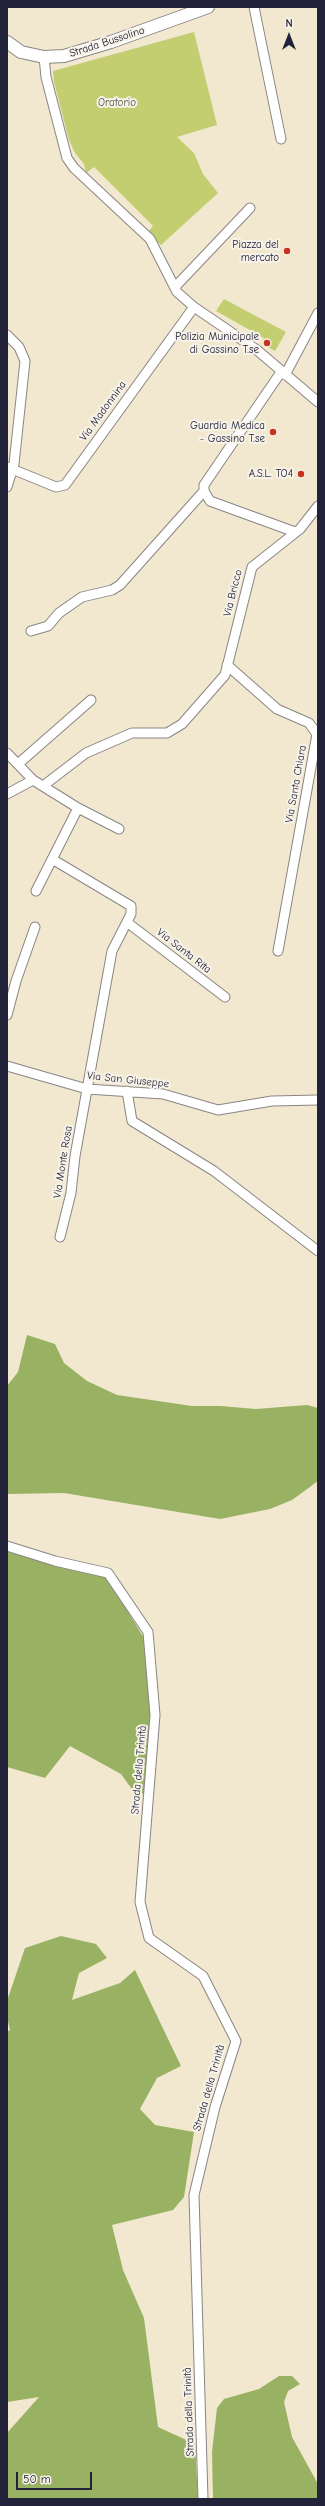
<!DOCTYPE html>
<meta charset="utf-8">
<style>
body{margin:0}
#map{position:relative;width:325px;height:2506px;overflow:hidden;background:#f1e8cf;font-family:"Comic Neue",sans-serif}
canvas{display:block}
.frame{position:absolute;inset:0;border:8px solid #22223b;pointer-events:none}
.north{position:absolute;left:269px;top:16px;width:40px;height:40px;-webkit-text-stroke:3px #f7f3e8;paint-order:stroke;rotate:0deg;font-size:11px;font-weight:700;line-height:16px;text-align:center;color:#22223b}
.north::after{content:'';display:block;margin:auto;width:14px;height:18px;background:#22223b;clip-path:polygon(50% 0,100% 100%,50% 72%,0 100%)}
.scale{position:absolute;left:16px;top:2472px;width:76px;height:18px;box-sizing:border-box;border:2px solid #22223b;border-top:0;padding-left:5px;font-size:12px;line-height:14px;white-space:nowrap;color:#22223b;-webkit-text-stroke:3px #f7f3e8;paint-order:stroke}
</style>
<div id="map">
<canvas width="325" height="2506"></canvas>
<div class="frame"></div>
<div class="north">N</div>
<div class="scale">50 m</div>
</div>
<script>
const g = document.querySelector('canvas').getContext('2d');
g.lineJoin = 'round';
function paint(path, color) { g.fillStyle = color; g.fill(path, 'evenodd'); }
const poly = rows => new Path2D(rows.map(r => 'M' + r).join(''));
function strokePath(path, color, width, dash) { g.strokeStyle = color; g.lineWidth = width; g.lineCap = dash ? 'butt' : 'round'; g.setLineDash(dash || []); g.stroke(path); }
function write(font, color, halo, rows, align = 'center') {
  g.font = font + ' "Comic Neue",sans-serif'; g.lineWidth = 4; g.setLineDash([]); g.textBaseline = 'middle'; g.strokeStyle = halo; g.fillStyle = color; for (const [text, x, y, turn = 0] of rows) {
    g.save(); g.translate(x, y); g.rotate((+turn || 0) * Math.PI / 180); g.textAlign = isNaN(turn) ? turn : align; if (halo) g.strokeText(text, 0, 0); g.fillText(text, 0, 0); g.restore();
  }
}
paint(poly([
 [194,32,217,125,177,137,194,153,203,174,218,193,161,245,147,233,153,226,94,167,86,173,84,164,75,153,69,140,54,82,53,71],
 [224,299,286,332,275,351,262,344,264,338,216,311]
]), '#c2ce70');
paint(poly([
 [27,1335,55,1344,64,1363,87,1381,117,1395,192,1406,220,1406,256,1409,307,1405,318,1408,318,1481,292,1500,270,1509,220,1519,64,1493,7,1494,7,1386,18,1372],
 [7,1550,90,1565,107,1578,144,1638,157,1689,145,1794,134,1792,121,1774,70,1746,45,1778,7,1767],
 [61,1936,96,1944,107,1958,79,1973,72,2000,120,1983,135,1970,181,2066,157,2078,140,2109,155,2125,194,2132,184,2197,173,2210,112,2225,123,2270,144,2318,158,2427,195,2444,198,2499,7,2499,7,2433,39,2397,7,2402,7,2032,10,2030,7,2017,7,2001,25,1948],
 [279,2376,292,2376,300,2384,288,2391,284,2402,292,2437,318,2484,318,2499,213,2499,212,2452,217,2408,224,2399,259,2389]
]), '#99b162');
const minor = poly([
 [254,7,281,139],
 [44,57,46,77,67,158,74,168,150,239,177,292,194,307,257,350,318,402],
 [175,287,250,208],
 [7,335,19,347,25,361,14,464,7,487],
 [281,372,204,485,204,491,210,501,295,532],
 [285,375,318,313],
 [7,467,56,487,65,485,194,307],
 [31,631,48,626,59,613,82,597,112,590,120,585,204,491],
 [227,665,277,709,309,723,317,734,278,951],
 [7,753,33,780,78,808,119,829],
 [18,764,91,700],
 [43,786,86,753,132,733,167,733,182,724,225,675,252,567,300,529,318,506],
 [7,794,33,780],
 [52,859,131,906,131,914,112,951,75,1156,71,1193,60,1237],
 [36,891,78,808],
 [128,923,225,997],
 [7,1015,16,981,35,927],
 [7,1066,87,1089,163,1094,218,1110,272,1101,318,1100],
 [127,1091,132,1121,214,1171,318,1251],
 [7,1546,55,1561,108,1573,148,1632,155,1715,140,1902,149,1938,203,1976,236,2041,215,2107,194,2195,203,2499]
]);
const tertiary = poly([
 [7,42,21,52,44,57,64,56,111,42,208,7]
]);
strokePath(minor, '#8a8585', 11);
strokePath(tertiary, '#8a8585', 14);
strokePath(minor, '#fff', 9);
strokePath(tertiary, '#fff', 12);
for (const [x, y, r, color] of [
 [287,251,4,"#c8321e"],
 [267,343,4,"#c8321e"],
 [273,432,4,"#c8321e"],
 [301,474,4,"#c8321e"]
]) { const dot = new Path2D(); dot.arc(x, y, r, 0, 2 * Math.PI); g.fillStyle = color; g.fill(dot); strokePath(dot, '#f7f3e8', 1.5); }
write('11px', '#22223b', '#f7f3e8', [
 ["Strada Bussolino",107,42,-18],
 ["Via Madonnina",103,411,-54],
 ["Via Bricco",233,593,-76],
 ["Via Santa Chiara",296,784,-80],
 ["Via Santa Rita",184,951,38],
 ["Via San Giuseppe",128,1080,6],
 ["Via Monte Rosa",63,1162,-81],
 ["Strada della Trinità",139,1770,-85],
 ["Strada della Trinità",209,2088,-74],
 ["Strada della Trinità",189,2412,-92]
]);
write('11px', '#52564b', '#f7f3e8', [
 ["Oratorio",117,103]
]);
write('11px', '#22223b', '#f7f3e8', [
 ["Piazza del",279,245],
 ["mercato",279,258],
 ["Polizia Municipale",259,337],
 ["di Gassino T.se",259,350],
 ["Guardia Medica",265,426],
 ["- Gassino T.se",265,439],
 ["A.S.L. TO4",293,474]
], 'right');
</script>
